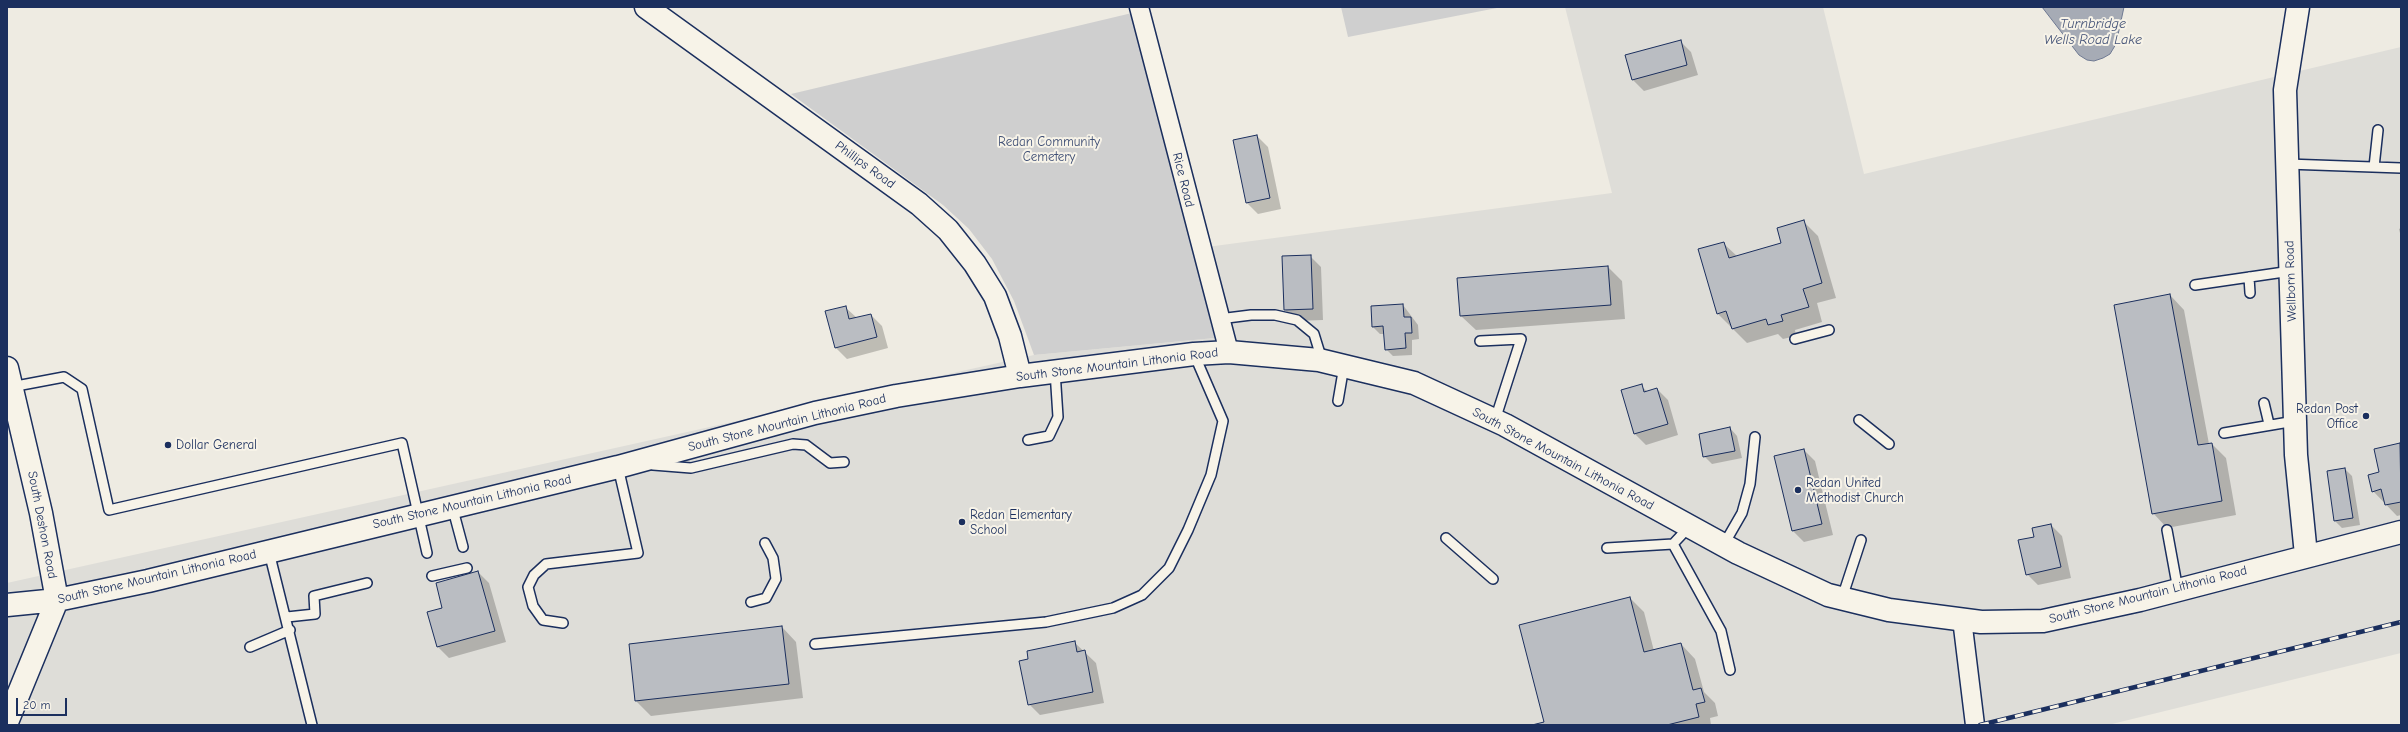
<!DOCTYPE html>
<style>
body{margin:0}
#map{position:relative;width:2408px;height:732px;overflow:hidden;background:#eeebe2;font-family:"Comic Neue",sans-serif}
canvas{display:block}
.frame{position:absolute;inset:0;border:8px solid #1b2f5e;pointer-events:none}
.scale{position:absolute;left:16px;top:698px;width:51px;height:18px;box-sizing:border-box;border:2px solid #1b2f5e;border-top:0;padding-left:5px;font-size:12px;line-height:14px;white-space:nowrap;color:#1b2f5e;-webkit-text-stroke:3px #f7f3e8;paint-order:stroke}
</style>
<div id="map">
<canvas width="2408" height="732"></canvas>
<div class="frame"></div>
<div class="scale">20 m</div>
</div>
<script>
const g = document.querySelector('canvas').getContext('2d');
g.lineJoin = 'round';
function paint(path, color) { g.fillStyle = color; g.fill(path, 'evenodd'); }
const poly = rows => new Path2D(rows.map(r => 'M' + r).join(''));
function strokePath(path, color, width, dash) { g.strokeStyle = color; g.lineWidth = width; g.lineCap = dash ? 'butt' : 'round'; g.setLineDash(dash || []); g.stroke(path); }
function write(font, color, halo, rows, align = 'center') {
  g.font = font + ' "Comic Neue",sans-serif'; g.lineWidth = 4; g.setLineDash([]); g.textBaseline = 'middle'; g.strokeStyle = halo; g.fillStyle = color; for (const [text, x, y, turn = 0] of rows) {
    g.save(); g.translate(x, y); g.rotate((+turn || 0) * Math.PI / 180); g.textAlign = isNaN(turn) ? turn : align; if (halo) g.strokeText(text, 0, 0); g.fillText(text, 0, 0); g.restore();
  }
}
paint(poly([
 [1565,7,1823,7,1864,174,2401,47,2401,653,2108,725,7,725,7,583,1034,355,1215,338,1192,249,1612,193]
]), '#deddd8');
paint(poly([
 [1341,7,1502,7,1348,37],
 [1132,13,1215,338,1034,355,1014,301,992,259,969,229,943,205,791,94]
]), '#cfcfcf');
const water = poly([
 [2042,7,2124,7,2116,44,2110,54,2103,58,2094,61,2087,60,2079,55,2042,7]
]);
paint(water, '#a6abb5');
strokePath(water, '#6e7992', 1);
paint(poly([
 [1680,41,1691,52,1698,75,1644,91,1633,80],
 [1257,136,1268,147,1281,209,1258,214,1247,203,1234,141],
 [1803,221,1818,236,1836,298,1817,303,1822,322,1795,330,1796,336,1783,339,1778,334,1747,343,1718,314,1699,250,1723,243,1738,257,1782,244],
 [2401,228,2401,237,2399,229],
 [1310,256,1321,267,1323,320,1296,321,1285,310],
 [1608,267,1622,281,1625,319,1476,330,1461,316,1458,279],
 [2170,295,2184,310,2209,444,2212,444,2226,458,2236,515,2167,528,2153,513],
 [1403,305,1418,325,1419,339,1412,340,1412,355,1393,356,1386,349,1385,334,1380,334,1373,327],
 [845,307,857,318,871,315,882,326,888,348,847,359,836,348,827,312],
 [1641,386,1648,392,1657,389,1668,400,1678,435,1646,445,1635,434,1623,391],
 [1730,428,1737,436,1742,458,1712,464,1704,456],
 [2400,444,2401,515,2397,516,2373,491,2381,473,2375,450],
 [1804,450,1815,461,1833,535,1804,542,1793,531,1775,457],
 [2345,469,2352,476,2360,525,2342,528,2335,521],
 [2051,525,2062,536,2071,578,2038,585,2027,574,2035,538],
 [478,572,489,583,506,642,449,658,438,647,429,612,444,608],
 [1630,598,1644,612,1654,651,1681,644,1695,659,1704,692,1715,703,1718,716,1710,718,1711,725,1536,725,1545,723],
 [782,627,796,642,803,698,651,716,636,701,630,644],
 [1074,642,1096,663,1104,703,1040,715,1029,704,1030,660]
]), '#0003');
const building = poly([
 [1681,40,1687,65,1632,80,1625,55,1681,40],
 [1257,135,1270,198,1246,203,1233,140,1257,135],
 [1804,220,1822,283,1803,289,1809,307,1781,315,1783,321,1768,325,1766,319,1732,329,1726,311,1717,314,1698,249,1724,242,1729,258,1781,243,1777,228,1804,220],
 [1311,255,1313,309,1284,310,1282,256,1311,255],
 [1608,266,1611,305,1460,316,1457,278,1608,266],
 [2170,294,2198,445,2212,443,2222,501,2152,514,2114,305,2170,294],
 [1403,304,1404,317,1411,317,1412,333,1405,333,1406,348,1385,350,1383,326,1372,327,1371,306,1403,304],
 [846,306,849,319,871,314,877,337,835,348,825,311,846,306],
 [1642,384,1644,392,1657,388,1668,424,1634,434,1621,390,1642,384],
 [1730,427,1735,451,1703,457,1699,434,1730,427],
 [2400,443,2401,502,2385,505,2381,489,2372,492,2368,475,2379,472,2374,449,2400,443],
 [1804,449,1822,524,1792,531,1774,456,1804,449],
 [2345,468,2353,518,2334,521,2327,471,2345,468],
 [2051,524,2061,567,2026,575,2018,540,2034,537,2032,528,2051,524],
 [478,571,495,631,437,647,427,612,442,608,436,583,478,571],
 [1630,597,1644,652,1681,643,1693,690,1701,688,1705,702,1696,704,1699,717,1667,725,1532,725,1544,722,1519,625,1630,597],
 [782,626,789,684,635,701,629,644,782,626],
 [1075,641,1077,652,1085,650,1093,692,1028,705,1019,661,1028,659,1027,651,1075,641]
]);
paint(building, '#babdc2');
strokePath(building, '#1b2f5e', 1);
const lane = poly([
 [2287,164,2401,168],
 [2374,167,2378,130],
 [2249,277,2250,293],
 [2195,285,2291,271],
 [1219,319,1251,315,1275,315,1297,320,1314,334,1322,360],
 [1795,339,1829,330],
 [1480,341,1521,339,1495,420],
 [11,387,64,377,82,389,109,510,402,443,427,553],
 [1338,401,1344,366],
 [2264,403,2269,424],
 [1859,420,1889,444],
 [2224,433,2295,421],
 [1028,440,1049,436,1058,417,1055,371],
 [653,465,691,468,793,444,806,445,830,463,844,462],
 [452,506,463,547],
 [2167,530,2178,590],
 [1446,538,1493,579],
 [1673,544,1721,631,1730,670],
 [1723,546,1742,513,1750,484,1755,437],
 [1607,548,1673,544,1689,527],
 [269,552,312,725],
 [432,576,467,568],
 [1842,598,1861,540],
 [751,602,766,598,776,579,773,558,765,543],
 [287,617,315,614,314,596,367,583],
 [563,623,543,620,533,606,528,587,534,575,546,564,638,553,618,467],
 [815,644,1046,622,1113,608,1142,595,1169,568,1188,530,1211,475,1223,421,1194,354],
 [250,647,290,630]
]);
const street = poly([
 [1139,7,1229,352],
 [1962,619,1975,725]
]);
const secondary = poly([
 [646,7,919,204,948,230,975,264,995,296,1010,336,1020,376],
 [2298,7,2285,90,2296,455,2306,555],
 [7,368,41,513,57,600,7,722],
 [7,605,57,600,148,581,618,467,815,413,896,396,1020,376,1194,354,1229,352,1319,360,1414,383,1505,425,1738,553,1828,595,1889,610,1981,622,2043,621,2140,600,2401,532]
]);
strokePath(lane, '#1b2f5e', 12);
strokePath(street, '#1b2f5e', 21);
strokePath(secondary, '#1b2f5e', 25);
strokePath(lane, '#f7f3e8', 9);
strokePath(street, '#f7f3e8', 18);
strokePath(secondary, '#f7f3e8', 22);
const rail = poly([
 [1980,725,2401,622]
]);
strokePath(rail, '#1b2f5e', 4.5);
strokePath(rail, '#f7f3e8', 3, [9]);
for (const [x, y, r, color] of [
 [2366,416,4,"#1b2f5e"],
 [168,445,4,"#1b2f5e"],
 [1798,490,4,"#1b2f5e"],
 [962,522,4,"#1b2f5e"]
]) { const dot = new Path2D(); dot.arc(x, y, r, 0, 2 * Math.PI); g.fillStyle = color; g.fill(dot); strokePath(dot, '#f7f3e8', 1.5); }
write('13px', '#3f4f75', '#f7f3e8', [
 ["Redan Community",1049,142],
 ["Cemetery",1049,157]
]);
write('13px', '#1b2f5e', '#f7f3e8', [
 ["Phillips Road",865,165,36],
 ["Rice Road",1183,180,76],
 ["Wellborn Road",2291,281,-92],
 ["South Stone Mountain Lithonia Road",1117,365,-7],
 ["South Stone Mountain Lithonia Road",787,423,-14],
 ["South Stone Mountain Lithonia Road",1563,459,28],
 ["South Stone Mountain Lithonia Road",472,502,-13],
 ["South Deshon Road",42,525,79],
 ["South Stone Mountain Lithonia Road",157,577,-13],
 ["South Stone Mountain Lithonia Road",2148,595,-14]
]);
write('13px', '#1b2f5e', '#f7f3e8', [
 ["Redan Post",2358,409,"right"],
 ["Office",2358,424,"right"],
 ["Dollar General",176,445],
 ["Redan United",1806,483],
 ["Methodist Church",1806,498],
 ["Redan Elementary",970,515],
 ["School",970,530]
], 'left');
write('italic 14px', '#455478', '#f7f3e8', [
 ["Turnbridge",2093,24],
 ["Wells Road Lake",2093,40]
]);
</script>
